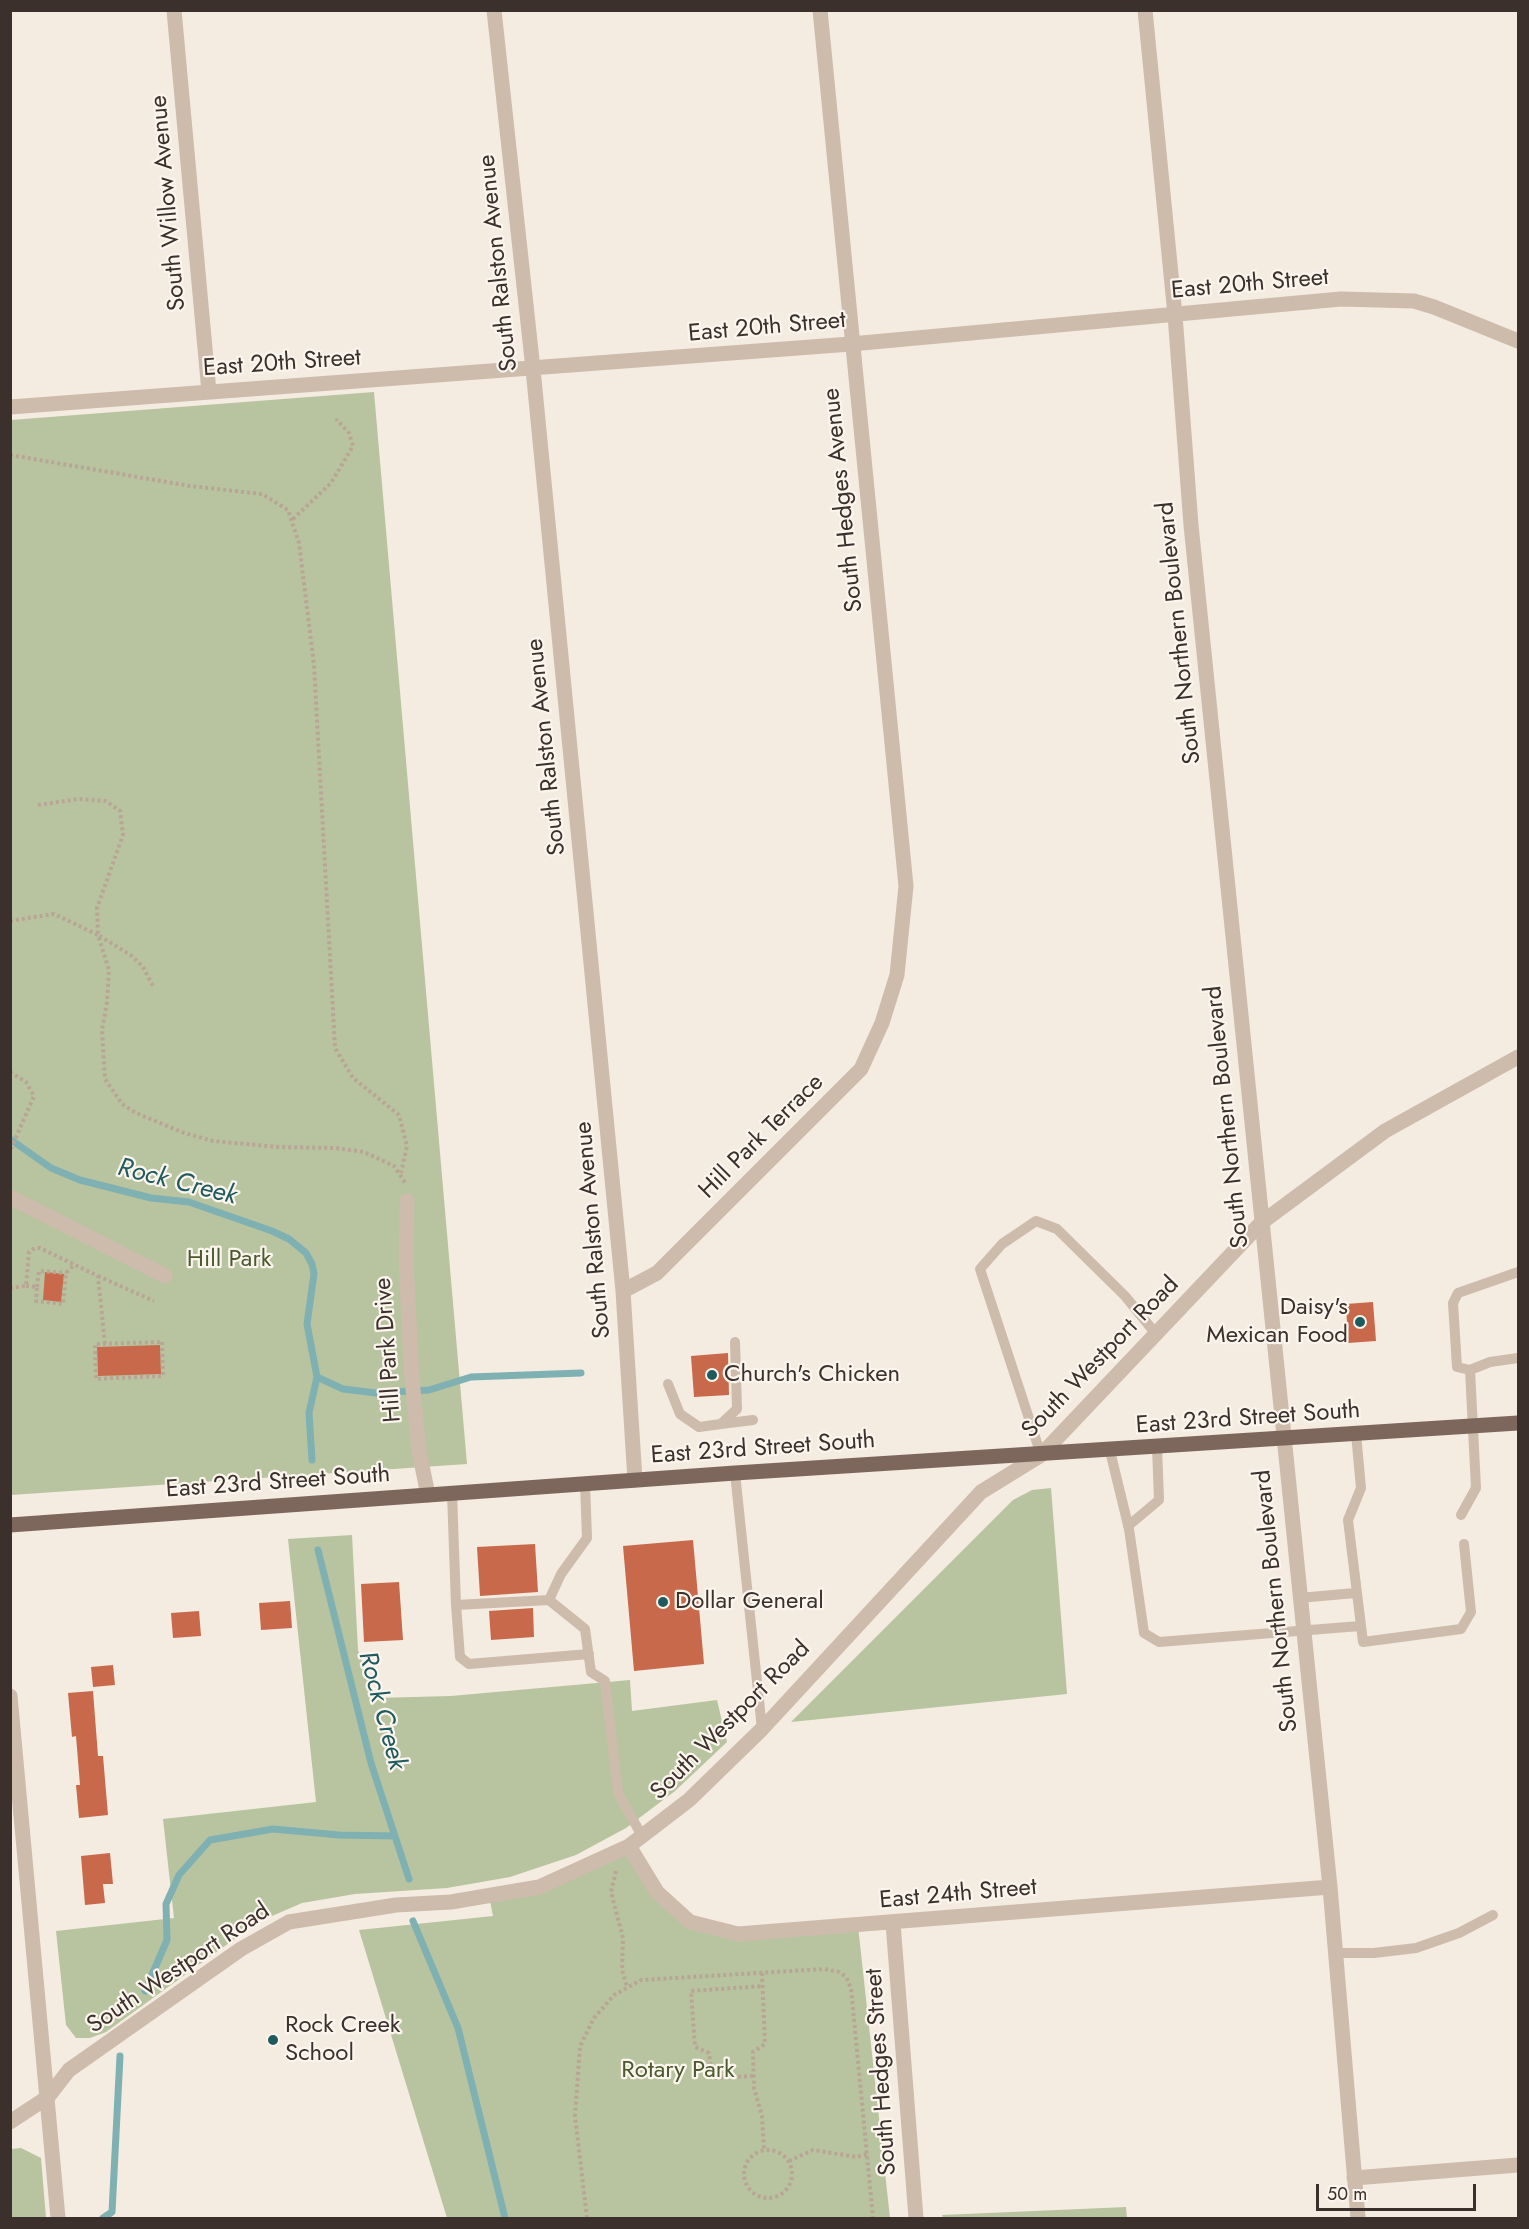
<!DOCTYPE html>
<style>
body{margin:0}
#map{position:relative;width:1529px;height:2229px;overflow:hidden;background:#f4ebe1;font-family:Jost,sans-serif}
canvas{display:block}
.frame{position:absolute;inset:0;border:12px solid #3b302b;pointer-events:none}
.scale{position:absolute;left:1316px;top:2184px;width:160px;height:27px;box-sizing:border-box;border:3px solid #3b302b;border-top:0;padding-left:8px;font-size:18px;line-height:21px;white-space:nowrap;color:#3b302b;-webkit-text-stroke:4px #fbf5ee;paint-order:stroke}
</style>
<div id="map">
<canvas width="1529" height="2229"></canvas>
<div class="frame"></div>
<div class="scale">50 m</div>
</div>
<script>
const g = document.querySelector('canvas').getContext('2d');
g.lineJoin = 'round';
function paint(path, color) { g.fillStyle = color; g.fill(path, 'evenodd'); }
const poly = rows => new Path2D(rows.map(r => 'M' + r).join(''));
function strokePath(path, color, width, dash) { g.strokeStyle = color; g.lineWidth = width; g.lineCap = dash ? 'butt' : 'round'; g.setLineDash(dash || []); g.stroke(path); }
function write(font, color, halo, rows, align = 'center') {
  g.font = font + ' Jost,sans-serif'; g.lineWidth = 4.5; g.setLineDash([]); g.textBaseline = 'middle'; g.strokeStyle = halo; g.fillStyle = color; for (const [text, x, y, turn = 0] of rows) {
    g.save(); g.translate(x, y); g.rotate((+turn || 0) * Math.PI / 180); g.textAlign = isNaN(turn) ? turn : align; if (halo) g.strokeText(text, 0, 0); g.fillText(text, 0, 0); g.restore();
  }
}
paint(poly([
 [374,392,467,1464,11,1495,11,420],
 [1051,1488,1067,1694,791,1722,1013,1500,1032,1490],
 [352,1535,358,1650,375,1698,451,1696,630,1680,632,1711,717,1700,727,1742,675,1791,626,1828,576,1855,510,1877,447,1888,355,1894,302,1903,258,1922,106,2032,90,2038,76,2038,66,2025,56,1931,174,1918,163,1819,316,1802,288,1539],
 [629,1846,690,1922,738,1934,858,1926,890,2218,447,2218,359,1930,493,1916,489,1896,539,1887],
 [21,2148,41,2158,46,2218,11,2218,11,2149],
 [1126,2207,1127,2218,943,2218,942,2215]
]), '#b8c4a0');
strokePath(poly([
 [10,1139,51,1168,80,1180,151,1198,189,1202,272,1231,289,1239,306,1253,312,1264,314,1274,307,1324,317,1377,309,1413,312,1460],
 [317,1377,343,1389,376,1393,429,1390,471,1377,581,1373],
 [318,1550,371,1763,409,1879],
 [413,1921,458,2028,505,2218],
 [145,1991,167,1940,166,1904,179,1875,210,1840,273,1829,339,1835,395,1836],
 [103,2218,112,2212,120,2056]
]), '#7fb0b2', 7);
paint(poly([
 [45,1272,64,1274,61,1302,43,1300],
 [1373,1302,1376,1341,1348,1343,1346,1304],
 [160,1345,161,1374,98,1376,97,1347],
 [728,1353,729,1395,694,1397,691,1356],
 [693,1540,704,1664,634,1671,623,1546],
 [535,1544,538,1592,480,1596,477,1547],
 [399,1582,403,1640,364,1642,361,1584],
 [290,1601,292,1628,261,1630,259,1603],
 [533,1608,534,1637,491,1640,489,1611],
 [199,1611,201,1636,173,1638,171,1613],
 [113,1665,115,1685,93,1687,91,1667],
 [93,1691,98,1756,103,1756,108,1815,79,1818,76,1785,80,1785,76,1736,72,1737,68,1693],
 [110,1853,113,1884,103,1884,105,1903,85,1905,81,1856]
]), '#c8694b');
strokePath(poly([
 [10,455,190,486,262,494,288,510,299,543,314,665,335,1048,353,1078,399,1115,407,1146,401,1173],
 [293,519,331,483,353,446,349,433,336,419],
 [38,805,78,799,106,801,120,811,123,835,97,908,98,935,132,956,143,967,153,986],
 [10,921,54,914,98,935,109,970,107,1002,102,1030,105,1079,122,1104,136,1113,184,1133,213,1141,279,1147,336,1148,364,1152,394,1166,406,1184],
 [10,1072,26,1082,34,1096,10,1151],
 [98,1276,154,1301],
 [26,1286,37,1287,36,1301,63,1304,66,1273,75,1264],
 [37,1287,39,1271,66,1273],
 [10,1288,26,1286,29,1252,35,1248,40,1248,98,1276,105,1344],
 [162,1342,163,1376,96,1379,95,1344,162,1342],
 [616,1871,611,1892,623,1938,622,1970,627,1987],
 [762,1973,765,2044,753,2052,754,2088,762,2116,764,2149],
 [753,2076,712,2078,709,2053,695,2047,691,1991,763,1986],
 '744 2174a24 24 0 1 1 48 0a24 24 0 1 1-48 0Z',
 [789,2161,813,2150,857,2157,867,2154],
 [587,2218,575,2116,580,2046,594,2018,614,1995,641,1980,825,1969,839,1972,846,1977,851,1988,873,2218]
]), '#b9a596', 4, [3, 3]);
strokePath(poly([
 [1470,1370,1490,1362,1518,1358],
 [668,1384,680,1414,699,1427,721,1424,737,1409,735,1342],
 [721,1424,753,1420],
 [1356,1434,1361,1488,1348,1520,1363,1642,1461,1629,1471,1612,1464,1544],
 [1110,1451,1129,1529,1144,1633,1159,1642,1360,1626],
 [1041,1455,980,1269,1002,1244,1036,1221,1057,1229,1125,1296,1156,1334],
 [735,1473,762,1729],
 [452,1493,456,1605,549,1600,561,1574,587,1538,585,1483],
 [1461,1515,1476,1488,1470,1370,1457,1367,1453,1303,1458,1293,1518,1272],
 [1128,1526,1159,1500,1157,1447],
 [1299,1598,1355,1593],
 [549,1600,585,1629,591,1672,605,1681,618,1793,642,1836],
 [456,1605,460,1657,469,1664,589,1654],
 [1335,1953,1374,1953,1416,1948,1459,1933,1493,1915]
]), '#cdbbac', 10);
strokePath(poly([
 [174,10,209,392],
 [494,10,533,369,623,1291,635,1480],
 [1145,10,1175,315,1191,525,1330,1887,1358,2218],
 [10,407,851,344,1341,299,1414,301,1434,307,1518,341],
 [10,1197,165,1276],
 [407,1201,406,1261,412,1379,419,1451,428,1495],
 [623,1291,657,1273,861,1069,882,1023,897,975,906,886,820,10],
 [629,1846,657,1892,690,1922,738,1934,1330,1887],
 [893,1923,916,2218],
 [48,2097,69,2070,241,1949,289,1922,396,1905,451,1902,539,1887,629,1846,689,1800,762,1729,981,1492,1041,1455,1261,1223,1385,1131,1518,1057],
 [1354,2178,1518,2165]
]), '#cdbbac', 15);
strokePath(poly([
 [10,1696,58,2218],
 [10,2122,48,2097]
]), '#cdbbac', 15);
strokePath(poly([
 [10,1525,735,1473,1518,1423]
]), '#7d675c', 15);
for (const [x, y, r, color] of [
 [1360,1322,6,"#1f5a5e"],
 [712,1375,6,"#1f5a5e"],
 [663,1602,6,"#1f5a5e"],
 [273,2040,6,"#1f5a5e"]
]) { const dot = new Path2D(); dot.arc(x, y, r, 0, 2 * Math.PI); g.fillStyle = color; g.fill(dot); strokePath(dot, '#fbf5ee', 2); }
write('24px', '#3b302b', '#fbf5ee', [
 ["South Willow Avenue",169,203,-95],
 ["South Ralston Avenue",499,263,-96],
 ["East 20th Street",1250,285,-5],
 ["East 20th Street",767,328,-5],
 ["East 20th Street",282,364,-4],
 ["South Hedges Avenue",844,500,-96],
 ["South Northern Boulevard",1180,633,-96],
 ["South Ralston Avenue",547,747,-96],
 ["South Northern Boulevard",1228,1117,-96],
 ["Hill Park Terrace",762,1137,-45],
 ["South Ralston Avenue",594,1230,-95],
 ["Hill Park Drive",389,1350,-94],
 ["South Westport Road",1101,1358,-46],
 ["East 23rd Street South",1248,1419,-4],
 ["East 23rd Street South",763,1449,-4],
 ["East 23rd Street South",278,1483,-4],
 ["South Northern Boulevard",1277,1601,-96],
 ["South Westport Road",731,1721,-45],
 ["East 24th Street",958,1895,-5],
 ["South Westport Road",179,1969,-34],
 ["South Hedges Street",882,2072,-94]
]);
write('24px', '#4a5a2e', '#fbf5ee', [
 ["Hill Park",229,1260],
 ["Rotary Park",678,2071]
]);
write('24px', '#3b302b', '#fbf5ee', [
 ["Daisy's",1348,1308,"right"],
 ["Mexican Food",1348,1336,"right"],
 ["Church's Chicken",724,1375],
 ["Dollar General",675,1602],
 ["Rock Creek",285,2026],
 ["School",285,2054]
], 'left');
write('italic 26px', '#1f5a5e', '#fbf5ee', [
 ["Rock Creek",177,1183,14],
 ["Rock Creek",381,1711,75]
]);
</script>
